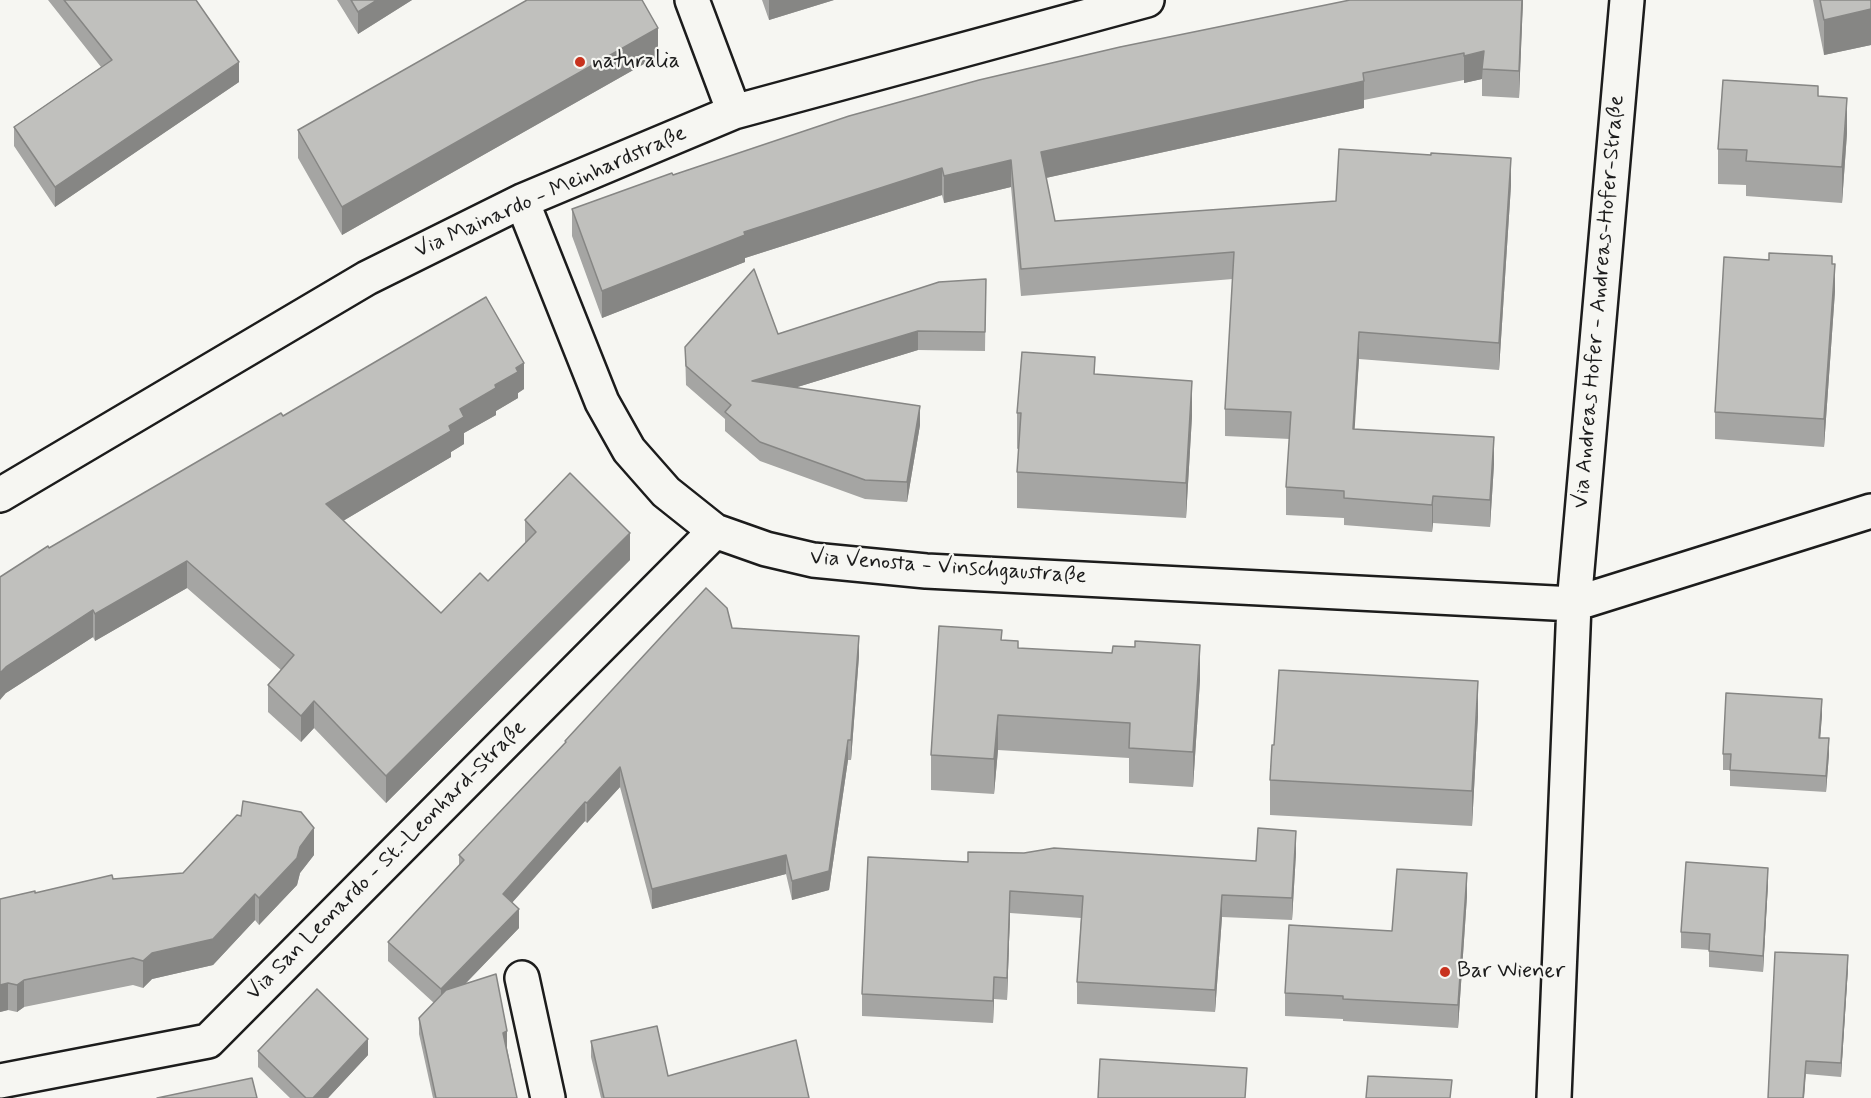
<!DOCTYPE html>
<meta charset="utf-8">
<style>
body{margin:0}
canvas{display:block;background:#f6f6f2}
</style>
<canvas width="1871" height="1098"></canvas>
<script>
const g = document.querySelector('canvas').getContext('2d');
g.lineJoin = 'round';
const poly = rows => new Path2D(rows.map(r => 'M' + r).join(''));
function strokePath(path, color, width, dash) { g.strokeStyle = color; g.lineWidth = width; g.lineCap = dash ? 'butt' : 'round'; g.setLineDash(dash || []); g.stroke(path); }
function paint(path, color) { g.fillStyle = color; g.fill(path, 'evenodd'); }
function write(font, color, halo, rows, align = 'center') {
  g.font = font + ' Mynerve,sans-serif'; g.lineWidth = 4.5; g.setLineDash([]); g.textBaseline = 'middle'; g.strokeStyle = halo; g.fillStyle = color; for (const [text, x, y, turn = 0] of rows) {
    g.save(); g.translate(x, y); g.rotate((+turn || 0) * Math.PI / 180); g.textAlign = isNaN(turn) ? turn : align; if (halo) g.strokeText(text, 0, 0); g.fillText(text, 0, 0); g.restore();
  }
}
const street = poly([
 [692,0,734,112],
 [522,201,602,402,629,450,666,492,715,531,766,549,813,560,926,571,1574,604,1871,511],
 [0,495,367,278,522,201,734,112,1147,0],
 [522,978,548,1098],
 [0,1081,208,1041,715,531],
 [1554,1098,1574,604,1627,0]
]);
strokePath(street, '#1c1c1c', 38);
strokePath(street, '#f6f6f2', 33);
paint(poly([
 [48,0,196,0,239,82,55,207,14,146,14,127,101,67],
 [337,0,412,0,358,34],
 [762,0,834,0,769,20],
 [1523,0,1519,98,1482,96,1482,79,1464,83,1464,80,1364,100,1364,108,1046,178,1055,221,1336,201,1511,185,1499,370,1359,359,1354,429,1494,464,1490,527,1433,523,1432,532,1344,525,1344,518,1286,515,1286,487,1290,439,1225,436,1225,409,1233,279,1021,296,1011,187,944,203,942,195,745,258,745,262,602,318,572,236,572,209,673,175],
 [1813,0,1871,0,1871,45,1824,55],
 [658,56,342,235,298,158,298,130],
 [1818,96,1847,133,1842,203,1746,196,1746,185,1718,184,1718,149],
 [1832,264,1835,291,1824,447,1715,439,1715,412],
 [986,279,985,351,918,350,794,388,920,425,907,502,865,499,760,461,725,431,725,419,686,385,685,347,778,334],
 [1095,375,1192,416,1186,518,1017,508,1017,472,1019,448,1017,449,1017,413],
 [524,389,518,393,518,398,496,411,496,415,464,433,464,444,451,452,451,457,343,521,441,613,488,581,525,543,525,520,630,560,386,803,314,728,301,742,268,712,268,685,281,670,187,588,95,641,93,637,6,693,49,548,283,416],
 [732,628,859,656,851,760,848,760,829,890,792,900,786,874,652,909,620,787,587,823,585,821,512,902,519,928,465,984,507,1048,517,1098,433,1098,419,1034,419,1018,434,1003,388,961,388,942,459,865,459,855,565,744,565,741],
 [1002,640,1018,648,1200,680,1193,787,1129,783,1129,758,998,750,994,794,931,790,931,755],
 [1822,715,1820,738,1829,754,1826,792,1730,786,1730,770,1723,770,1723,754],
 [1478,716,1472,826,1270,815,1270,780],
 [1296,853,1292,920,1222,917,1215,1012,1077,1004,1077,982,1081,918,1010,913,1007,1000,994,999,993,1023,862,1016,862,994,968,862,1256,861],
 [314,855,300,873,297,885,259,925,255,920,213,965,152,979,143,988,133,985,24,1007,17,1012,8,1010,0,1012,0,899,113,879,183,873],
 [1768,884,1763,972,1709,967,1709,950,1681,948,1681,932],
 [1467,896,1458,1028,1343,1021,1343,1019,1285,1016,1285,993,1392,931],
 [1848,968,1841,1077,1806,1074,1804,1098,1768,1098],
 [591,1041,668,1076,809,1098,601,1098,591,1057],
 [258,1051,368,1055,328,1098,290,1098,258,1067]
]), '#a5a5a3');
paint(poly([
 [377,0,412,0,358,34,358,12],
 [769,0,834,0,769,20],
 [1522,0,1523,0,1519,98,1519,71],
 [1871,9,1871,45,1824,55,1824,20],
 [658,28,658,56,342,235,342,207],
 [1484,51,1482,79,1464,83,1464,56],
 [239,62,239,82,55,207,55,187],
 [1364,81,1364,108,1041,179,1041,152],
 [1847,98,1847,133,1842,203,1842,167],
 [1511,158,1511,185,1499,370,1499,343],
 [1011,160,1011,187,944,203,944,176],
 [942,168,942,195,745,258,745,262,602,318,602,291,744,232],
 [1835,264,1835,291,1824,447,1824,419],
 [918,331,918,350,752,401,752,381],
 [1359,332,1359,359,1353,456,1353,429],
 [524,363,524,389,518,393,518,398,496,411,496,415,464,433,464,444,451,452,451,457,326,531,326,504,449,426,460,409,495,385,516,368],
 [1192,381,1192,416,1186,518,1186,483],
 [920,406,920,425,907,502,907,482],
 [1494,437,1494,464,1490,527,1490,500],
 [1433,496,1433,523,1432,532,1432,505],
 [630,533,630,560,386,803,386,776],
 [187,561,187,588,95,641,95,614],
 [93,610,93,637,6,693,0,700,0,673,6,667],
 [859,636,859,656,851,760,851,740],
 [1200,645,1200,680,1193,787,1193,752],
 [1478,681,1478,716,1472,826,1472,791],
 [1822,699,1822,715,1819,754,1819,738],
 [314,701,314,728,301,742,301,716],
 [998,715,998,750,994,794,994,759],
 [1829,738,1829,754,1826,792,1826,776],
 [848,740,848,760,829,890,792,900,792,881],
 [620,767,620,787,587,823,587,803],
 [585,802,585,821,503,913,503,894],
 [314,828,314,855,300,873,297,885,259,925,259,898],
 [1296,831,1296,853,1292,920,1292,898],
 [786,855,786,874,652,909,652,889],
 [1768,868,1768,884,1763,972,1763,956],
 [1467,873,1467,896,1458,1028,1458,1005],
 [1010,891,1010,913,1007,1000,1007,978],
 [255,894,255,920,213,965,152,979,143,988,143,961,152,953],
 [1222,895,1222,917,1215,1012,1215,990],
 [519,909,519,928,441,1009,441,989],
 [1848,955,1848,968,1841,1077,1841,1063],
 [994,977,994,999,993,1023,993,1001],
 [24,980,24,1007,17,1012,17,985],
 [8,983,8,1010,0,1012,0,985],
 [507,1031,507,1048,503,1049,503,1033],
 [368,1039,368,1055,328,1098,313,1098],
 [1806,1061,1804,1098,1803,1098]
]), '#868684');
const building = poly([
 [64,0,196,0,239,62,55,187,14,127,112,60,64,0],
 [351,0,377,0,358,12,351,0],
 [527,0,642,0,658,28,342,207,298,130,527,0],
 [1350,0,1522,0,1519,71,1482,69,1484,51,1464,56,1464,53,1363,73,1364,81,1041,152,1055,221,1336,201,1339,149,1431,155,1431,153,1511,158,1499,343,1359,332,1353,429,1494,437,1490,500,1433,496,1432,505,1344,498,1344,491,1286,487,1291,412,1225,409,1234,252,1021,269,1011,160,944,176,942,168,744,232,745,235,602,291,572,209,672,173,673,175,849,116,979,80,1120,47,1350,0],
 [1820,0,1871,0,1871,9,1824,20,1820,0],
 [1723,80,1818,86,1818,96,1847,98,1842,167,1746,161,1747,150,1718,149,1723,80],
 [1769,253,1832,256,1832,264,1835,264,1824,419,1715,412,1724,257,1769,260,1769,253],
 [754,269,778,334,939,282,986,279,985,332,918,331,752,381,920,406,907,482,865,480,760,442,725,412,731,405,686,366,685,347,754,269],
 [486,297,524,363,516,368,518,372,495,385,496,388,460,409,464,417,449,426,451,431,326,504,441,613,480,573,488,581,536,532,525,520,570,473,630,533,386,776,314,701,301,716,268,685,294,655,187,561,95,614,93,610,6,667,0,673,0,577,48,546,49,548,281,413,283,416,486,297],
 [1022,352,1095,357,1094,374,1192,381,1186,483,1017,472,1021,413,1017,413,1022,352],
 [706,588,727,608,732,628,859,636,851,740,848,740,829,871,792,881,786,855,652,889,620,767,587,803,585,802,503,894,519,909,441,989,388,942,464,860,459,855,566,742,565,741,706,588],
 [939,626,1002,630,1001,640,1018,641,1018,648,1112,653,1113,646,1135,647,1135,641,1200,645,1193,752,1129,748,1130,723,998,715,994,759,931,755,939,626],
 [1279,670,1478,681,1472,791,1270,780,1272,745,1274,745,1279,670],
 [1726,693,1822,699,1819,738,1829,738,1826,776,1730,770,1731,754,1723,754,1726,693],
 [243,801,301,812,314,828,300,847,297,858,259,898,255,894,213,939,152,953,143,961,133,958,24,980,17,985,8,983,0,985,0,899,35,891,35,893,112,875,113,879,183,873,237,815,241,816,243,801],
 [1258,828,1296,831,1292,898,1222,895,1215,990,1077,982,1083,896,1010,891,1007,978,994,977,993,1001,862,994,868,857,968,862,968,852,1024,853,1054,848,1256,861,1258,828],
 [1686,862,1768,868,1763,956,1709,951,1710,934,1681,932,1686,862],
 [1397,869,1467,873,1458,1005,1343,999,1343,996,1285,993,1289,925,1392,931,1397,869],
 [1775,952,1848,955,1841,1063,1806,1061,1803,1098,1768,1098,1775,952],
 [496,974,507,1031,503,1033,517,1098,436,1098,419,1018,446,990,496,974],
 [317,989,368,1039,313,1098,306,1098,258,1051,317,989],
 [657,1026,668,1076,796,1040,809,1098,604,1098,591,1041,657,1026],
 [1100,1059,1247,1068,1245,1098,1098,1098,1100,1059],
 [1368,1076,1452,1080,1450,1098,1366,1098,1368,1076],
 [252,1078,257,1098,157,1098,252,1078]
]);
paint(building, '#c0c0bd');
strokePath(building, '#868684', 1.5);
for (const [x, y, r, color] of [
 [580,62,6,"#c8321e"],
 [1445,972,6,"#c8321e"]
]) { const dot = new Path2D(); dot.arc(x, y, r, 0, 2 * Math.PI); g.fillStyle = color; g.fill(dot); strokePath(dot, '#f6f6f2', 2); }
write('22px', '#1c1c1c', '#f6f6f2', [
 ["naturalia",592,62],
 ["Bar Wiener",1457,972]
], 'left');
write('22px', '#1c1c1c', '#f6f6f2', [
 ["Via Mainardo - Meinhardstraße",551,193,-24],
 ["Via Andreas Hofer - Andreas-Hofer-Straße",1600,302,-85],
 ["Via Venosta - Vinschgaustraße",948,568,4],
 ["Via San Leonardo - St.-Leonhard-Straße",387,861,-45]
]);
</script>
